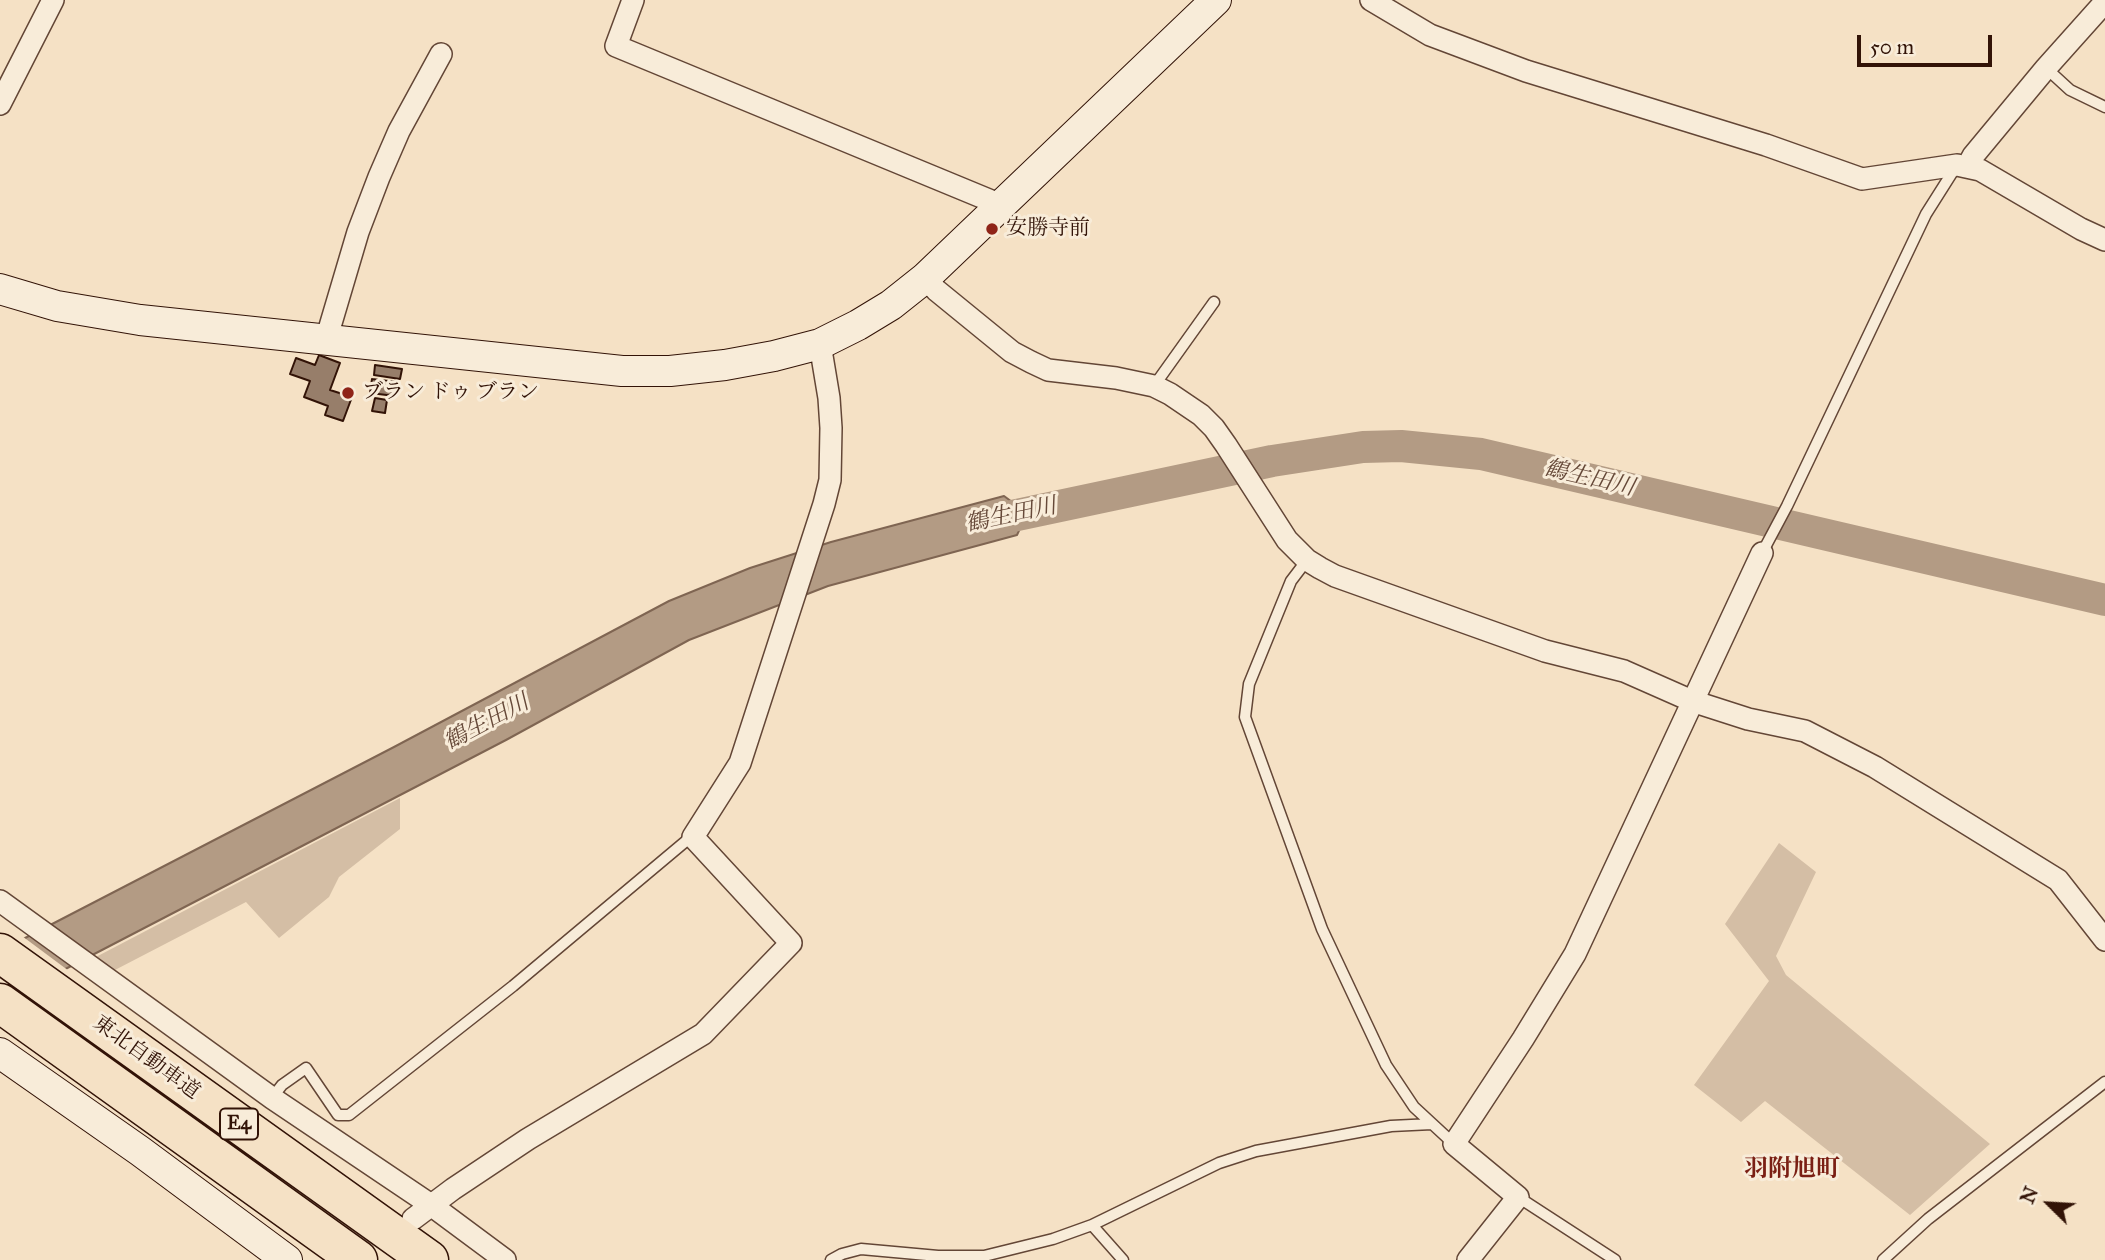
<!DOCTYPE html>
<meta charset="utf-8">
<style>
body{margin:0}
#map{position:relative;width:2105px;height:1260px;overflow:hidden;background:#f5e1c5;font-family:"IM FELL Great Primer",serif}
canvas{display:block}
.north{position:absolute;left:2014px;top:1169px;width:70px;height:70px;-webkit-text-stroke:5px #f8ecd9;paint-order:stroke;rotate:294deg;font-size:19px;font-weight:700;line-height:28px;text-align:center;color:#321307}
.north::after{content:'';display:block;margin:auto;width:24px;height:32px;background:#321307;clip-path:polygon(50% 0,100% 100%,50% 72%,0 100%)}
.scale{position:absolute;left:1857px;top:35px;width:135px;height:32px;box-sizing:border-box;border:4px solid #321307;border-top:0;padding-left:9px;font-size:21px;line-height:24px;white-space:nowrap;color:#321307;-webkit-text-stroke:5px #f8ecd9;paint-order:stroke}
</style>
<div id="map">
<canvas width="2105" height="1260"></canvas>
<div class="north">N</div>
<div class="scale">50 m</div>
</div>
<script>
const g = document.querySelector('canvas').getContext('2d');
g.lineJoin = 'round';
function paint(path, color) { g.fillStyle = color; g.fill(path, 'evenodd'); }
const poly = rows => new Path2D(rows.map(r => 'M' + r).join(''));
function strokePath(path, color, width, dash) { g.strokeStyle = color; g.lineWidth = width; g.lineCap = dash ? 'butt' : 'round'; g.setLineDash(dash || []); g.stroke(path); }
function write(font, color, halo, rows, align = 'center') {
  g.font = font + ' "IM FELL Great Primer","Noto Serif JP",serif'; g.lineWidth = 6; g.setLineDash([]); g.textBaseline = 'middle'; g.strokeStyle = halo; g.fillStyle = color; for (const [text, x, y, turn = 0] of rows) {
    g.save(); g.translate(x, y); g.rotate((+turn || 0) * Math.PI / 180); g.textAlign = isNaN(turn) ? turn : align; if (halo) g.strokeText(text, 0, 0); g.fillText(text, 0, 0); g.restore();
  }
}
paint(poly([
 [400,798,400,829,339,877,329,897,279,938,246,902,113,971,94,958],
 [1779,843,1816,872,1776,956,1786,975,1990,1144,1910,1215,1765,1101,1741,1122,1694,1085,1769,981,1725,924]
]), '#d4bea5');
const water = poly([
 [1004,496,1027,513,1017,535,828,586,689,640,506,740,0,1003,0,951,394,747,669,601,750,568,831,542,1004,496]
]);
paint(water, '#b39b84');
strokePath(water, '#7f6552', 2);
paint(poly([
 [22,936,69,971,0,1006,0,947]
]), '#f5e1c5');
strokePath(poly([
 [984,522,1272,461,1363,447,1401,446,1481,454,2105,600]
]), '#b39b84', 32);
const building = poly([
 [319,355,340,363,330,390,352,397,343,421,325,415,328,406,304,397,310,381,290,374,296,358,315,365,319,355],
 [375,365,402,369,400,379,374,375,375,365],
 [372,379,397,382,395,396,370,393,372,379],
 [375,398,387,400,385,413,372,411,375,398]
]);
paint(building, '#977e6a');
strokePath(building, '#321307', 2);
const lane = poly([
 [2046,68,2070,90,2105,107],
 [1154,386,1214,302],
 [1762,553,1787,506,1926,214,1957,165],
 [1307,560,1291,581,1249,684,1245,717,1322,929,1386,1065,1414,1107,1454,1144],
 [272,1098,282,1085,306,1068,338,1115,349,1115,513,986,686,841,693,837],
 [1518,1197,1615,1260],
 [1092,1225,1123,1260],
 [831,1260,842,1254,861,1249,938,1256,984,1256,1053,1239,1092,1225,1219,1163,1256,1151,1391,1126,1432,1124],
 [1883,1260,1928,1219,2105,1082]
]);
const street = poly([
 [633,0,616,46,1001,205],
 [1371,0,1430,35,1526,71,1766,145,1862,179,1957,165,1980,170,2081,229,2105,240],
 [0,104,53,0],
 [1967,167,1973,156,2046,68,2105,2],
 [925,278,936,290,1012,352,1031,362,1048,370,1116,378,1154,386,1170,394,1201,415,1214,428,1226,445,1287,540,1307,560,1320,568,1335,576,1545,651,1624,671,1692,701,1748,719,1805,731,1875,767,2058,880,2105,940],
 [326,340,358,232,379,177,399,131,441,54],
 [0,901,272,1098,431,1205,505,1260],
 [413,1219,453,1189,528,1139,703,1034,791,943,693,837,740,763,824,504,830,480,831,428,829,398,820,344],
 [1468,1260,1518,1197,1454,1144,1523,1039,1575,954,1762,553]
]);
const secondary = poly([
 [0,289,57,306,140,320,622,371,670,371,725,365,774,356,820,344,858,325,891,305,925,278,1216,0],
 [0,1053,140,1151,287,1260]
]);
const highway = poly([
 [0,953,429,1260],
 [0,1003,358,1260]
]);
strokePath(lane, '#634636', 13);
strokePath(street, '#634636', 24);
strokePath(secondary, '#321307', 32);
strokePath(highway, '#321307', 41);
strokePath(lane, '#f8ecd9', 10);
strokePath(street, '#f8ecd9', 21);
strokePath(secondary, '#f8ecd9', 30);
strokePath(highway, '#f5e1c5', 38);
for (const [x, y, r, color] of [
 [992,229,7,"#8f2418"],
 [348,393,7,"#8f2418"]
]) { const dot = new Path2D(); dot.arc(x, y, r, 0, 2 * Math.PI); g.fillStyle = color; g.fill(dot); strokePath(dot, '#f8ecd9', 2.5); }
for (const [x, y, w] of [
 [239,1124,38]
]) { const box = new Path2D(); box.roundRect(x - w / 2, y - 15.5, w, 31, 5); g.fillStyle = '#f8ecd9'; g.fill(box); strokePath(box, '#321307', 2); }
write('bold 19px', '#321307', null, [
 ["E4",239,1124]
]);
write('21px', '#321307', '#f8ecd9', [
 ["安勝寺前",1006,229],
 ["ブラン ドゥ ブラン",362,393]
], 'left');
write('21px', '#321307', '#f8ecd9', [
 ["東北自動車道",146,1058,36]
]);
write('italic 23px', '#664939', '#f8ecd9', [
 ["鶴生田川",1589,479,13],
 ["鶴生田川",1011,516,-12],
 ["鶴生田川",487,723,-28]
]);
write('bold 24px', '#7a1f14', '#f8ecd9', [
 ["羽附旭町",1792,1170]
]);
</script>
